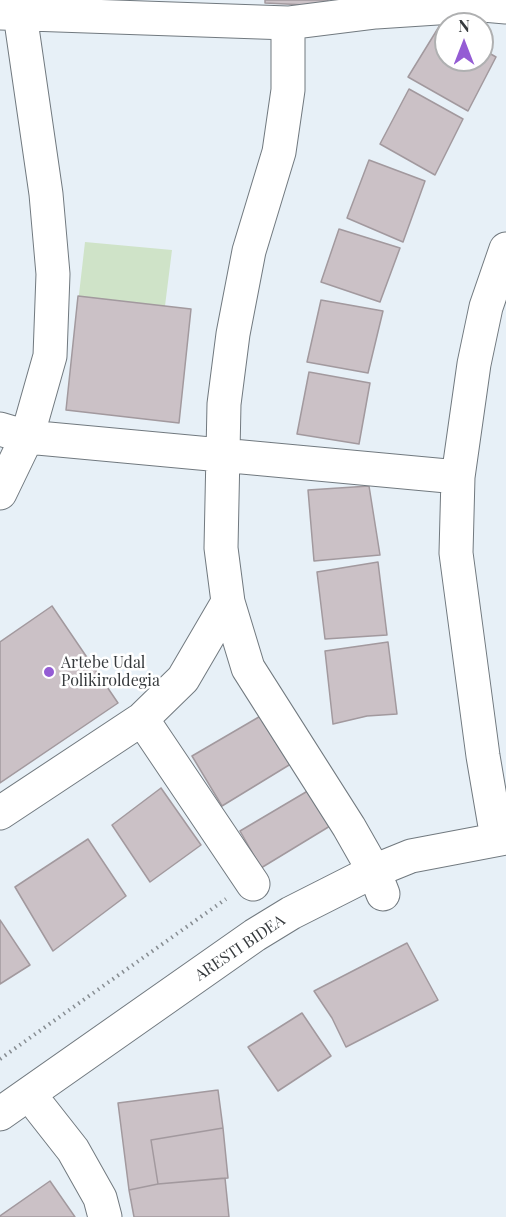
<!DOCTYPE html>
<style>
body{margin:0}
#map{position:relative;width:506px;height:1217px;overflow:hidden;background:#e7f0f7;font-family:"Playfair Display",serif}
canvas{display:block}
.north{position:absolute;left:434px;top:12px;width:60px;height:60px;box-sizing:border-box;background:#fff;border:2px solid #afb0b1;border-radius:50%;rotate:0deg;font-size:16px;font-weight:700;line-height:24px;text-align:center;color:#363a3d}
.north::after{content:'';display:block;margin:auto;width:21px;height:27px;background:#945cd4;clip-path:polygon(50% 0,100% 100%,50% 72%,0 100%)}
</style>
<div id="map">
<canvas width="506" height="1217"></canvas>
<div class="north">N</div>
</div>
<script>
const g = document.querySelector('canvas').getContext('2d');
g.lineJoin = 'round';
function paint(path, color) { g.fillStyle = color; g.fill(path, 'evenodd'); }
const poly = rows => new Path2D(rows.map(r => 'M' + r).join(''));
function strokePath(path, color, width, dash) { g.strokeStyle = color; g.lineWidth = width; g.lineCap = dash ? 'butt' : 'round'; g.setLineDash(dash || []); g.stroke(path); }
function write(font, color, halo, rows, align = 'center') {
  g.font = font + ' "Playfair Display",serif'; g.lineWidth = 5; g.setLineDash([]); g.textBaseline = 'middle'; g.strokeStyle = halo; g.fillStyle = color; for (const [text, x, y, turn = 0] of rows) {
    g.save(); g.translate(x, y); g.rotate((+turn || 0) * Math.PI / 180); g.textAlign = isNaN(turn) ? turn : align; if (halo) g.strokeText(text, 0, 0); g.fillText(text, 0, 0); g.restore();
  }
}
paint(poly([
 [85,242,172,250,165,306,191,309,179,423,70,373]
]), '#cfe3c8');
const building = poly([
 [265,0,328,0,327,6,265,3,265,0],
 [440,25,446,29,446,60,482,60,482,49,496,57,468,111,408,77,440,25],
 [409,89,463,119,435,175,380,144,409,89],
 [369,160,425,181,403,242,347,218,369,160],
 [339,229,400,248,380,302,321,282,339,229],
 [78,296,191,309,179,423,66,410,78,296],
 [321,300,383,311,368,373,307,362,321,300],
 [309,372,370,383,359,444,297,434,309,372],
 [369,486,380,555,314,561,308,490,369,486],
 [378,562,387,635,325,639,317,572,378,562],
 [52,606,118,703,0,783,0,642,52,606],
 [388,642,397,714,367,716,333,724,325,651,388,642],
 [264,714,294,762,222,806,192,756,264,714],
 [161,788,201,845,150,882,112,825,161,788],
 [311,789,335,823,261,868,240,831,311,789],
 [88,839,126,896,53,951,15,887,88,839],
 [0,920,30,965,0,984,0,920],
 [407,943,438,1000,346,1047,332,1018,314,991,407,943],
 [302,1013,331,1056,278,1091,248,1047,302,1013],
 [218,1090,223,1128,151,1140,158,1184,129,1190,118,1103,218,1090],
 [223,1128,228,1178,158,1184,151,1140,223,1128],
 [225,1178,229,1217,134,1217,129,1190,158,1184,225,1178],
 [50,1181,75,1217,0,1217,0,1216,50,1181]
]);
paint(building, '#cbc1c6');
strokePath(building, '#a2999e', 1.5);
const street = poly([
 [0,13,288,23,376,12,483,5,506,7],
 [0,429,27,437,458,477],
 [0,493,27,437,50,356,53,274,46,194,20,14],
 [228,602,248,668,349,827,374,871,383,894],
 [142,719,253,884],
 [0,813,142,719,183,679,228,602,221,548,224,404,233,334,249,251,279,152,288,90,288,23],
 [497,838,483,756,456,553,458,477,474,364,486,307,506,249],
 [40,1108,73,1150,100,1198,105,1217],
 [0,1114,255,935,291,913,374,871,411,856,506,838]
]);
strokePath(street, '#71797f', 35);
strokePath(poly([
 [0,1059,226,899]
]), '#878d92', 4, [1.5, 4.5]);
strokePath(street, '#fff', 33);
for (const [x, y, r, color] of [
 [49,672,6,"#945cd4"]
]) { const dot = new Path2D(); dot.arc(x, y, r, 0, 2 * Math.PI); g.fillStyle = color; g.fill(dot); strokePath(dot, '#fff', 2); }
write('16px', '#363a3d', '#fff', [
 ["Artebe Udal",61,663],
 ["Polikiroldegia",61,681]
], 'left');
write('16px', '#363a3d', '#fff', [
 ["ARESTI BIDEA",240,948,-34]
]);
</script>
